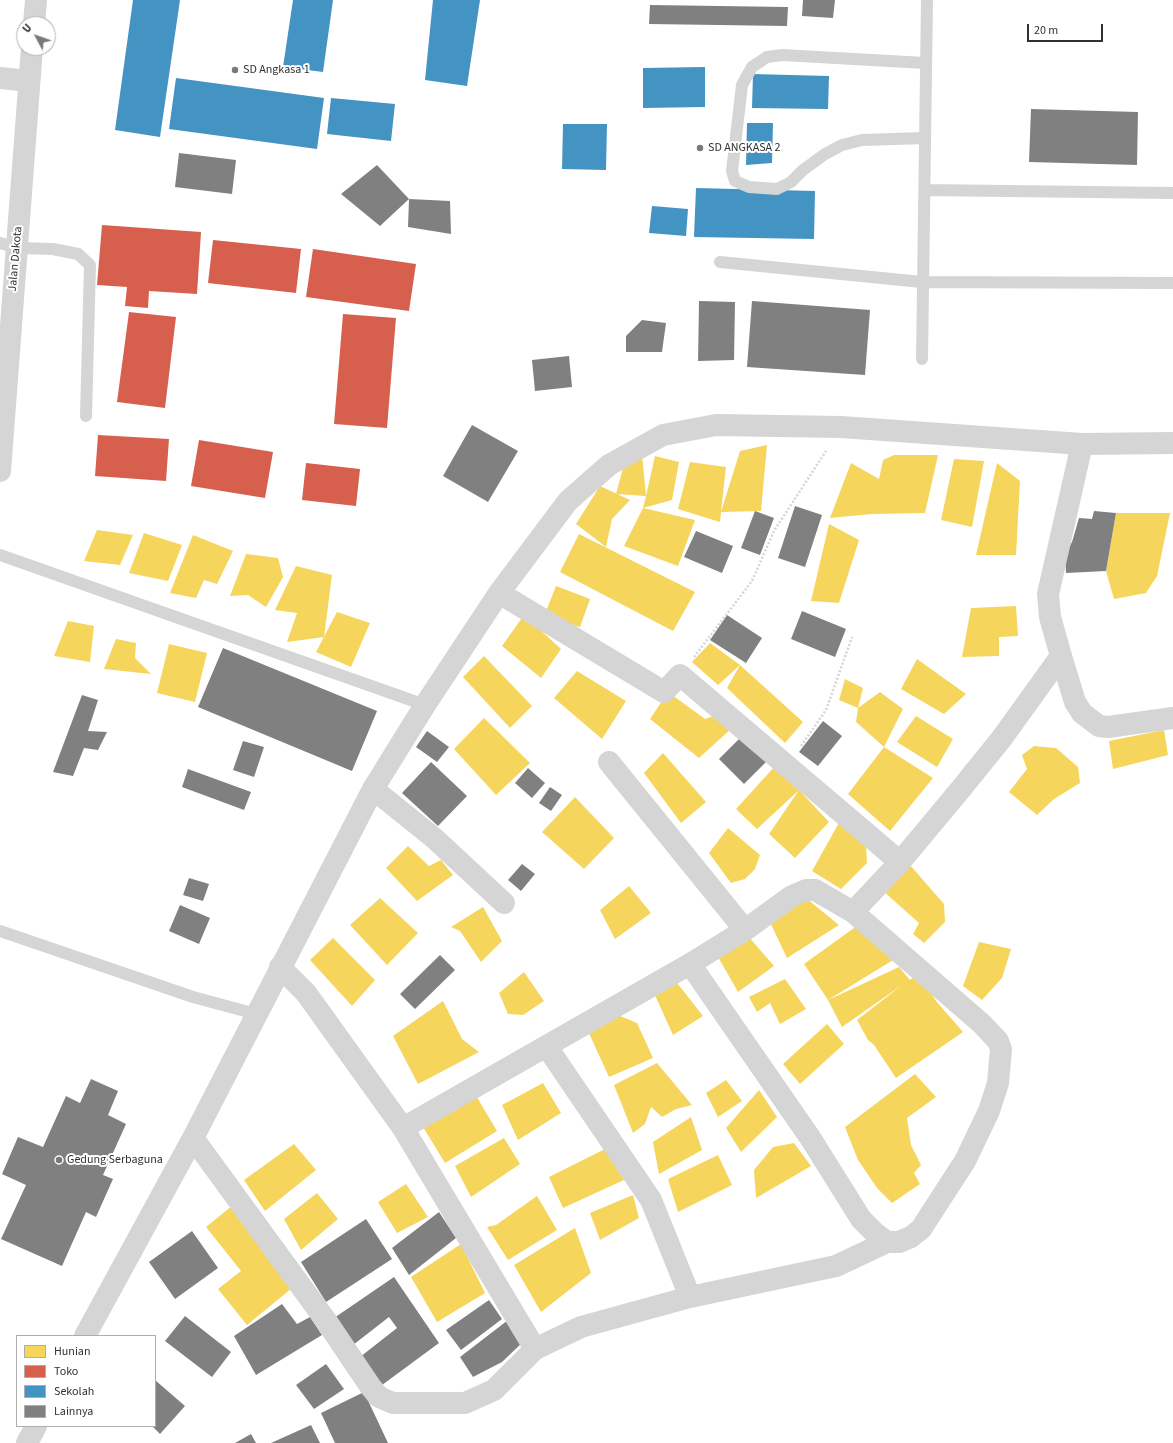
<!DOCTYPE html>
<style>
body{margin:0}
#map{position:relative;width:1173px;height:1443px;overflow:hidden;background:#fff;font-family:"Source Sans 3",sans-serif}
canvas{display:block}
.legend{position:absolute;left:16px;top:1335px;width:140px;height:92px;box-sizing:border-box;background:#fff;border:1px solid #adadad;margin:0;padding:5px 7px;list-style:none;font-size:12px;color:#313131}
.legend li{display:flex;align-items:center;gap:8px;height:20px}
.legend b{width:20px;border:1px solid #adadad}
.north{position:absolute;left:16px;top:16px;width:40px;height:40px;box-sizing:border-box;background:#fff;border:1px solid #adadad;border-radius:50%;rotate:311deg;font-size:11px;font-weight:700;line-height:16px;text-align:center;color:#313131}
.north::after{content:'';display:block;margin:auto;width:14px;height:18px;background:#797979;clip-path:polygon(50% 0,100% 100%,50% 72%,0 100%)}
.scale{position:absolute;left:1027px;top:24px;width:76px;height:18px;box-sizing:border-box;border:2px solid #313131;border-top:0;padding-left:5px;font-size:12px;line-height:14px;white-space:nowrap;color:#313131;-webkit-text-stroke:3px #fff;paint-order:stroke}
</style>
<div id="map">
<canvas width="1173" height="1443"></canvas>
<ul class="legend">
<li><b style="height:11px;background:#f6d55c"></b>Hunian</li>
<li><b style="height:11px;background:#d6604d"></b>Toko</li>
<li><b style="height:11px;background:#4393c3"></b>Sekolah</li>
<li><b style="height:11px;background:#808080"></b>Lainnya</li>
</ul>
<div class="north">U</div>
<div class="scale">20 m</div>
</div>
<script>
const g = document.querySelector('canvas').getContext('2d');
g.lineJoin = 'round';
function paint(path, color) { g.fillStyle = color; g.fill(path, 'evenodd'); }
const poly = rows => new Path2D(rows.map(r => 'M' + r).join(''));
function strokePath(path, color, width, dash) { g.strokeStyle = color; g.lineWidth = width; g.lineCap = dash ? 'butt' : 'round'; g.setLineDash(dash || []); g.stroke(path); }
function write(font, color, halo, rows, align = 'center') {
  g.font = font + ' "Source Sans 3",sans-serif'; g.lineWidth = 4; g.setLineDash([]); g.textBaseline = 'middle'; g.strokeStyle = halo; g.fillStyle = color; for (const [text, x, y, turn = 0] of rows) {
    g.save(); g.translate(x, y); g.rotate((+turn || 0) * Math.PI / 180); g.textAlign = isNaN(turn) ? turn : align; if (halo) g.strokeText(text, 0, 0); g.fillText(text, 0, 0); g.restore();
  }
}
paint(poly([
 [767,445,761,511,721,512,720,522,678,509,690,462,726,467,721,512,740,451],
 [642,454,646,496,655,456,679,462,672,500,643,508,695,520,678,566,624,546,643,508,646,496,616,494,626,457],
 [894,455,938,455,925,513,872,514,830,518,851,463,879,479,883,460],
 [954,459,984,461,972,527,941,520],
 [997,463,1020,481,1016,555,976,555],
 [600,486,630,500,612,519,606,547,576,524],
 [1116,513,1170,513,1157,576,1146,593,1114,599,1106,571],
 [829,524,859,540,839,603,811,601],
 [97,530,133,535,120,565,84,561],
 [144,533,182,545,168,581,129,573],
 [579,534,695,592,673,631,560,572],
 [193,535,233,551,217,584,204,580,196,598,170,593],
 [246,554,278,558,283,577,266,607,248,595,230,596],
 [296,566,332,575,324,637,287,642,297,613,275,610],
 [556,586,590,599,580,627,543,619],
 [1016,606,1018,636,999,637,999,656,962,657,971,608],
 [337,612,370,623,351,667,316,652],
 [524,615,561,649,541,678,502,646],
 [68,621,94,626,90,662,54,656],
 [116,639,136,643,135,658,151,674,104,669],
 [710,643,740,665,803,722,785,743,727,688,740,665,718,685,692,662],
 [169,644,207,653,195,702,157,693],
 [484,656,532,706,510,728,463,677],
 [917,659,966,694,944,714,901,689],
 [577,671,626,701,602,739,554,698],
 [845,679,863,688,858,708,839,700],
 [668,692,705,719,716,715,731,729,699,758,650,719],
 [880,692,903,709,884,747,856,722,858,708],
 [916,716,953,739,937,767,897,742],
 [484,718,530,763,496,795,454,749],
 [1164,730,1168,755,1113,769,1109,741],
 [1034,746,1056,748,1078,767,1080,783,1054,799,1037,815,1009,792,1027,769,1022,755],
 [884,747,933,778,890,831,848,794],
 [663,753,706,802,681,823,644,773],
 [776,765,799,790,757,829,736,809],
 [799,790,829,822,795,858,769,834],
 [575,797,614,838,584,869,542,832],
 [840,821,866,845,867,863,841,889,812,871],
 [728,828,760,855,755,869,745,879,731,883,709,853],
 [408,846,429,866,441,860,453,875,417,901,386,868],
 [910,865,944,904,945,922,924,943,913,934,919,923,882,890],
 [629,886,651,913,615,939,600,910],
 [801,894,839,925,787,958,768,918],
 [380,898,418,933,387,965,350,925],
 [483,907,502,941,481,962,460,931,451,927],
 [861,923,893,960,828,1000,804,964],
 [748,936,774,966,738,992,717,955],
 [333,938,375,980,352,1006,310,960],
 [979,942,1011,949,1002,978,982,1000,963,986],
 [899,967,910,980,918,973,936,1001,963,1032,896,1078,874,1045,868,1040,857,1020,902,985,842,1027,828,1000],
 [524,972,544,1001,523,1015,508,1014,499,993],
 [674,979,703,1016,673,1035,654,993],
 [785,979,806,1009,780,1024,770,1003,757,1012,749,997],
 [443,1001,462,1039,479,1052,418,1084,393,1036],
 [613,1013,637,1023,653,1058,609,1077,587,1029],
 [827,1024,844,1044,800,1084,783,1064],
 [657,1063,692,1105,676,1109,662,1117,651,1107,645,1124,633,1133,614,1085],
 [915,1074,936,1097,907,1118,911,1145,921,1165,914,1173,920,1184,892,1203,877,1188,858,1160,845,1127],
 [726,1080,742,1101,718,1117,706,1093],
 [543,1083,561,1113,518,1140,502,1105],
 [759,1090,777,1117,741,1152,726,1128],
 [475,1094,497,1131,445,1163,423,1127],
 [691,1117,702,1150,659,1174,653,1142],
 [504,1138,520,1164,471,1197,455,1166],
 [794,1143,811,1166,756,1198,754,1170,773,1147],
 [294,1144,316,1170,265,1211,244,1180],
 [605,1149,624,1180,563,1208,549,1177],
 [718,1155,732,1185,678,1212,668,1179],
 [406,1184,428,1217,397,1233,378,1202],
 [317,1193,338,1219,301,1250,284,1219],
 [633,1195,639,1218,600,1240,590,1213],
 [537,1196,557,1230,508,1260,487,1227,496,1225],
 [233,1205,297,1284,247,1325,218,1289,241,1271,206,1227],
 [575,1228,591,1273,541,1312,514,1265],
 [461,1244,485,1293,437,1322,411,1277]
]), '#f6d55c');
paint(poly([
 [102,225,201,232,197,294,149,291,148,308,125,306,127,287,97,285],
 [213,240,301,249,296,293,208,283],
 [313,249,416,264,409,311,306,297],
 [129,312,176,317,165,408,117,402],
 [343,314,396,318,387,428,334,424],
 [98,435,169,439,166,481,95,476],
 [199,440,273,452,265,498,191,486],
 [306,463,360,469,356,506,302,500]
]), '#d6604d');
paint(poly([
 [133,0,180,0,160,137,115,130],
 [293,0,333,0,323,72,283,67],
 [433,0,480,0,467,86,425,80],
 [705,67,705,107,643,108,643,68],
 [753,74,829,76,828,109,752,108],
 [176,78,324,98,317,149,169,129],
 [331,98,395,104,391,141,327,134],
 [747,123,773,123,772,163,746,165],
 [563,124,607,124,606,170,562,169],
 [696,188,815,191,814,239,694,237],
 [652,206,688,209,686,236,649,233]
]), '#4393c3');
paint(poly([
 [803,0,835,0,833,18,802,16],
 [650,5,788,7,787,26,649,24],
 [1031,109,1138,112,1137,165,1029,162],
 [179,153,236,160,232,194,175,187],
 [377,165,409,199,380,226,341,194],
 [409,199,450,201,451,234,408,227],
 [699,301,735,302,734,360,698,361],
 [752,301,870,310,865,375,747,367],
 [642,320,666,323,662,352,626,352,626,336],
 [569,356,572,387,535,391,532,360],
 [472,425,518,451,488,502,443,476],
 [795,506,822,515,805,567,778,558],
 [755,511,774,518,760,555,741,548],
 [1094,511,1116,513,1106,571,1066,573,1065,555,1072,542,1079,518,1092,519],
 [696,531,733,546,722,573,684,557],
 [802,611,846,629,835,657,791,639],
 [727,615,762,638,746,663,710,640],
 [223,648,377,711,352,771,198,707],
 [82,695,98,700,88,731,107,732,98,750,84,748,73,776,53,772],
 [823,721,842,736,818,766,799,752],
 [427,731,449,747,437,762,416,747],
 [742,736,767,761,744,784,719,759],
 [243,741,264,747,254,777,233,770],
 [431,762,467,796,438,826,402,793],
 [528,768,545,783,532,798,515,783],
 [188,769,251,792,244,810,182,787],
 [550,787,562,795,551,811,539,803],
 [522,864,535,874,521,891,508,880],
 [189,878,209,884,203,901,183,895],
 [180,905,210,918,199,944,169,931],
 [440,955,455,970,415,1009,400,994],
 [91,1079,118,1091,108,1115,126,1124,103,1175,113,1179,96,1217,86,1212,62,1266,1,1239,26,1185,2,1174,18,1137,43,1147,66,1096,80,1103],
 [439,1212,456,1238,409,1275,392,1248],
 [366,1219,392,1259,326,1302,301,1262],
 [192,1231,218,1268,175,1299,149,1262],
 [394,1277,439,1343,378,1388,360,1357,397,1328,389,1317,353,1345,334,1318],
 [489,1300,502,1319,461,1350,446,1330],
 [282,1304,297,1324,310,1317,322,1335,256,1375,234,1336],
 [185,1316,231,1352,212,1377,165,1341],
 [512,1317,524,1341,502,1362,473,1377,460,1357],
 [326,1364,344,1389,314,1409,296,1385],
 [155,1380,185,1406,160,1434,152,1426,155,1426],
 [364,1392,388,1443,335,1443,321,1413],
 [311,1425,320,1443,271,1443],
 [251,1434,256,1443,235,1443]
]), '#808080');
strokePath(poly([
 [694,657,752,581,774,531,826,451],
 [801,746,826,710,852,637]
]), '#d5d5d5', 2.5, [2, 2]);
strokePath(poly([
 [925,138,862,140,842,145,825,154,803,170,791,182,777,189,749,187,735,181,732,171,742,85,752,67,767,57,782,55,925,63],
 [925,190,1173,193],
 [0,243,17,248,53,249,78,254,90,265,86,416],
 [720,262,922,282,1173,283],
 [922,359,927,0],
 [0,555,425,705],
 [0,931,193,997,256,1014]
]), '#d5d5d5', 12);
strokePath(poly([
 [34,24,36,0],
 [0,78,29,81],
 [0,471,32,48],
 [499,593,664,692,680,675,900,862],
 [1061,656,1075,702,1082,713,1099,726,1108,727,1173,718],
 [609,762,745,930],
 [373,789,434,838,504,903],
 [690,964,811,1139,861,1219,875,1233,887,1242,899,1242,911,1237,921,1229,965,1161,989,1111,998,1083,1001,1049,998,1041,982,1024,853,912],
 [280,967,306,993,403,1128,535,1349],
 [547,1047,651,1200,690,1297],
 [403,1128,690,964,745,930,792,896,806,890,815,890,853,912,900,862,960,790,1002,738,1061,656,1050,617,1048,594,1082,444],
 [193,1138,327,1322,370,1386,379,1397,393,1403,465,1403,494,1390,535,1349,581,1327,690,1297,836,1266,887,1242],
 [85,1336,193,1138,373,789,425,705,499,593,568,501,609,465,663,435,716,425,841,427,1082,444,1173,443],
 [27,1443,36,1426]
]), '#d5d5d5', 22);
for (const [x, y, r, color] of [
 [235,70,4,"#797979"],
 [700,148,4,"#797979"],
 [59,1160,4,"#797979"]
]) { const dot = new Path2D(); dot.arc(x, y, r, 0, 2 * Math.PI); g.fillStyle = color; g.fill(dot); strokePath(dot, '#fff', 1.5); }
write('12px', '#313131', '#fff', [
 ["SD Angkasa 1",243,70],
 ["SD ANGKASA 2",708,148],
 ["Gedung Serbaguna",67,1160]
], 'left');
write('12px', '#313131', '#fff', [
 ["Jalan Dakota",16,259,-85]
]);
</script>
